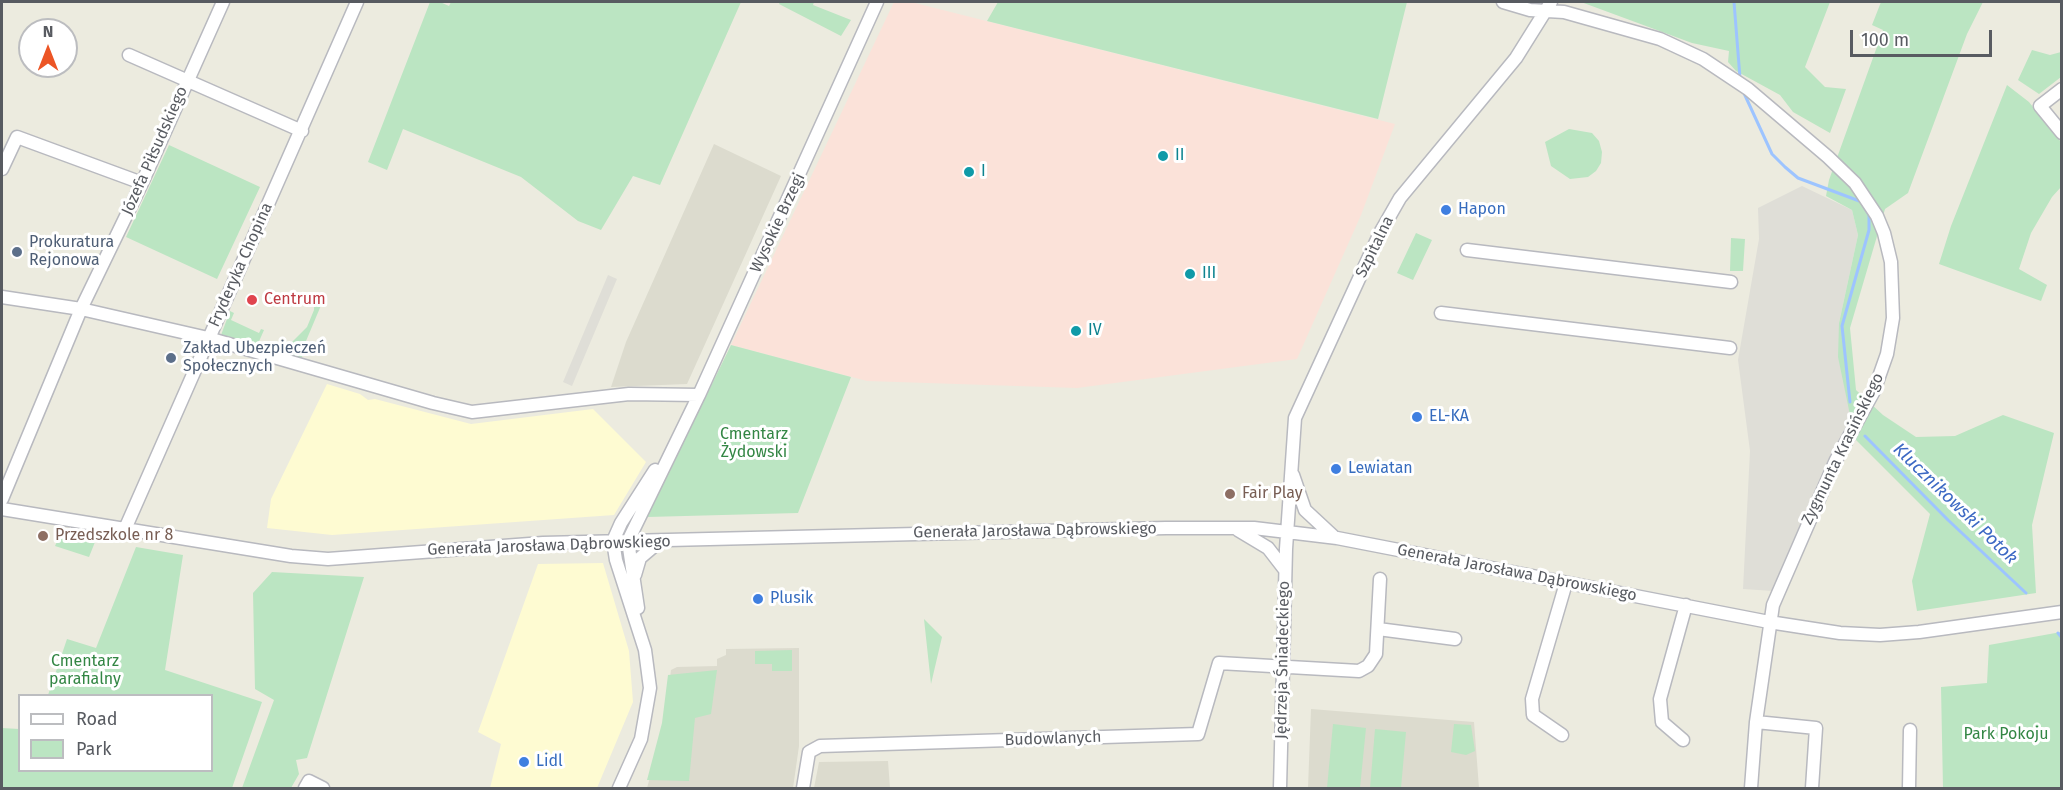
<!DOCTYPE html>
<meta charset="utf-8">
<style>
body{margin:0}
#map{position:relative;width:2063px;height:790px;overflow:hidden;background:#ecebdf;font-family:"Fira Sans",sans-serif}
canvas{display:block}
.frame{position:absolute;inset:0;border:3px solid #585b61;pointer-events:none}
.legend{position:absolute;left:18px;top:694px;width:195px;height:78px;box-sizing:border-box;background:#fff;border:2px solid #bcbdc0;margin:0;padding:8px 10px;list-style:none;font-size:18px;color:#585b61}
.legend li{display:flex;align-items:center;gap:12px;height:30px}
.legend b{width:30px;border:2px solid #bcbdc0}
.north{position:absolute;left:18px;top:18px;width:60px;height:60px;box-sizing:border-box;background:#fff;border:2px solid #bcbdc0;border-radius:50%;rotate:0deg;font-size:16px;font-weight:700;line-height:24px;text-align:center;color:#585b61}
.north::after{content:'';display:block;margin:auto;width:21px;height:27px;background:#ec5525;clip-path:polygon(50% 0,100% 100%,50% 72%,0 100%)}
.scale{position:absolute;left:1850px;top:30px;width:142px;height:27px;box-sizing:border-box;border:3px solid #585b61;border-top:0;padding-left:8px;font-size:18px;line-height:21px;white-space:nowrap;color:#585b61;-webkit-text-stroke:4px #fff;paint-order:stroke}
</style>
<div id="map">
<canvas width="2063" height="790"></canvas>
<div class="frame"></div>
<ul class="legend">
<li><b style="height:8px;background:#fff"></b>Road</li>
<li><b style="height:16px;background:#bbe5c2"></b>Park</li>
</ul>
<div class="north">N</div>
<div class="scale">100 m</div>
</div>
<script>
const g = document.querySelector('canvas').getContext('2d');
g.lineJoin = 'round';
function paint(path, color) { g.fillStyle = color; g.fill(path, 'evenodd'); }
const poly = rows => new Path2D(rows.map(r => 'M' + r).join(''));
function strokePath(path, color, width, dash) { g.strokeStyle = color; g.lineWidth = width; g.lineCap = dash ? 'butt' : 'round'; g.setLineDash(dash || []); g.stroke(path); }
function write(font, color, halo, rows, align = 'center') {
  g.font = font + ' "Fira Sans",sans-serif'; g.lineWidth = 6; g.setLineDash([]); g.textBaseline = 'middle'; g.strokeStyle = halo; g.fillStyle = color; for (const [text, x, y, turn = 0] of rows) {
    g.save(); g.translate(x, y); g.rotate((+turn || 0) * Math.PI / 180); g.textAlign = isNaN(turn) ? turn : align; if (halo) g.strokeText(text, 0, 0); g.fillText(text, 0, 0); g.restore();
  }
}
paint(poly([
 [327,384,360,394,368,400,375,399,471,424,593,409,646,462,614,515,332,535,267,528,271,499],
 [603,563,629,651,633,702,597,788,490,788,501,744,478,732,538,564]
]), '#fefbd2');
paint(poly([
 [1802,186,1852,210,1858,235,1839,323,1853,427,1818,483,1773,591,1743,589,1750,451,1738,360,1759,239,1758,208],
 [608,275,617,279,572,386,563,382]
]), '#dfded7');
paint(poly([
 [714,144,781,176,687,384,611,387,626,342],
 [799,648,799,746,793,788,647,788,664,727,671,670,677,667,717,666,717,659,726,655,726,649],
 [1311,709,1474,722,1479,788,1308,788],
 [888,761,890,788,814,788,819,762]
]), '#dcdbce');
paint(poly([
 [894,2,911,2,1395,124,1361,215,1297,359,1077,388,867,381,731,345]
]), '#fbe2d9');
paint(poly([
 [430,2,440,2,449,6,451,2,741,2,660,185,633,176,601,230,578,221,521,177,403,129,387,170,368,162],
 [780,2,814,2,813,5,851,20,841,36,779,4],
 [998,2,1407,2,1378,119,987,21],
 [1581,2,1830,2,1805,67,1825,87,1846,89,1830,133,1793,112,1780,95,1736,71,1728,62,1729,51,1692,43],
 [1881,2,1983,2,1967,34,1908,193,1885,209,1850,328,1856,390,1883,415,1916,437,1955,436,2003,415,2054,433,2032,525,2036,593,1917,611,1912,581,1930,514,1855,439,1838,357,1839,323,1858,235,1852,210,1826,196,1829,180,1883,30,1872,25],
 [2032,50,2050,55,2061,52,2061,77,2039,94,2018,80],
 [2007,85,2029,102,2061,142,2061,187,2052,197,2031,233,2019,269,2047,285,2041,301,1939,264,1951,226],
 [1569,129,1592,133,1599,141,1602,152,1601,163,1596,171,1588,177,1570,179,1551,166,1545,142],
 [169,145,260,187,217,279,126,237],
 [1416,233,1432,240,1413,280,1397,273],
 [1731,238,1745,239,1743,271,1730,271],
 [314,300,322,303,306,341,305,353,300,359,282,354,288,341,292,342,307,327,314,310],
 [230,311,234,313,231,320,259,333,261,329,264,330,257,346,221,335],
 [731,345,851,377,798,513,647,517],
 [60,535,95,542,89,557,55,546],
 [136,547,183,555,165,670,262,702,232,788,2,788,2,728,19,729,20,770,212,770,212,696,48,695,67,639,96,648],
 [272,572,364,577,307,758,296,760,299,774,291,788,242,788,274,700,255,689,253,593],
 [924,619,942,637,931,684],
 [2061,632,2061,788,1943,788,1941,687,1987,683,1989,645],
 [792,650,792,671,772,671,772,664,755,664,755,651],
 [717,670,711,714,695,718,689,781,647,780,662,723,668,675],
 [1333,724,1366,728,1360,788,1327,788],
 [1454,724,1471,725,1475,751,1466,755,1451,752],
 [1375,729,1406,732,1401,788,1370,788]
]), '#bbe5c2');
strokePath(poly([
 [1734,2,1740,78],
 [1743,91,1772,154,1785,167,1798,178,1862,202],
 [1850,402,1842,326,1869,230,1869,215,1865,208],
 [1865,436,1948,520,2026,593],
 [2058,633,2062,638]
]), '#9dc4ff', 3);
const minor = poly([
 [1503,2,1530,10,1564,12,1660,39,1703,59,1748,89,1828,157,1855,183,1877,216,1884,233,1891,262,1893,318,1887,354,1874,391,1836,460,1773,605,1756,722,1751,788],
 [129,55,302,131],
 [2062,89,2040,106,2062,133],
 [2,169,17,137,142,183],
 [1467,250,1731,282],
 [2,297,81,309,208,338,433,403,472,412,629,394,699,395],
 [1441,313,1730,348],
 [1293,475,1305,510,1333,536],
 [2,499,81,309,142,183,223,2],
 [2,509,291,556,328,559,543,543,1166,528,1254,528,1337,538,1769,622,1840,633,1880,635,1919,632,2062,612],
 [125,529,357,2],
 [1238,530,1268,548,1285,570],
 [628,541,699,395,877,2],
 [628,541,638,608],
 [635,575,640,558,660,541],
 [1378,629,1455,639],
 [1756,722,1816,728,1812,788],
 [1562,735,1533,715,1532,699,1566,583],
 [1683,740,1662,722,1660,699,1686,605],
 [305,788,309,781,323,788],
 [619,788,641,739,650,688,645,650,616,560,613,541,621,523,655,470],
 [803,788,809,752,820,746,1198,734,1219,663,1359,671,1368,666,1376,654,1380,579],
 [1280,788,1286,549,1295,418,1380,233,1400,198,1516,58,1551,2],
 [1909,788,1910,730]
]);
strokePath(minor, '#b8b9bf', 15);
strokePath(minor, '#fff', 12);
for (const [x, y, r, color] of [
 [1163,156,6,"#0f9aa8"],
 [969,172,6,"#0f9aa8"],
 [1446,210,6,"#3f7fe0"],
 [17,252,6,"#5c6f8a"],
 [1190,274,6,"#0f9aa8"],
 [252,300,6,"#e0444e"],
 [1076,331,6,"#0f9aa8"],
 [171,358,6,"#5c6f8a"],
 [1417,417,6,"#3f7fe0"],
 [1336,469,6,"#3f7fe0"],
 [1230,494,6,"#8d6e63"],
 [43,536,6,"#8d6e63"],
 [758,599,6,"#3f7fe0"],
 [524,762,6,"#3f7fe0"]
]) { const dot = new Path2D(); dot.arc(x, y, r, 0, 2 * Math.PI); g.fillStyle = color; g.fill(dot); strokePath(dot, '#fff', 2); }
write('16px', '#585b61', '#fff', [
 ["Józefa Piłsudskiego",155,151,-66],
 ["Wysokie Brzegi",778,223,-65],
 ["Szpitalna",1375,247,-64],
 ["Fryderyka Chopina",241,265,-66],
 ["Zygmunta Krasińskiego",1843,449,-64],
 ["Generała Jarosława Dąbrowskiego",1035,531,-1],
 ["Generała Jarosława Dąbrowskiego",549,546,-2],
 ["Generała Jarosława Dąbrowskiego",1517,573,11],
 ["Jędrzeja Śniadeckiego",1283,660,-89],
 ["Budowlanych",1053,739,-2]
]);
write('16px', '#0d838f', '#fff', [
 ["II",1175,156],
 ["I",981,172],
 ["III",1202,274],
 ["IV",1088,331]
], 'left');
write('16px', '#366cbe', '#fff', [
 ["Hapon",1458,210],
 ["EL-KA",1429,417],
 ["Lewiatan",1348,469],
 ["Plusik",770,599],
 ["Lidl",536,762]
], 'left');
write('16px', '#4e5e75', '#fff', [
 ["Prokuratura",29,243],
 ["Rejonowa",29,261],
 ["Zakład Ubezpieczeń",183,349],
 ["Społecznych",183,367]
], 'left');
write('16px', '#be3a42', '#fff', [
 ["Centrum",264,300]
], 'left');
write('16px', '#338644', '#fff', [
 ["Cmentarz",754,435],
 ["Żydowski",754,453],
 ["Cmentarz",85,662],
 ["parafialny",85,680],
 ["Park Pokoju",2006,735]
]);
write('16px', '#785e54', '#fff', [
 ["Fair Play",1242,494],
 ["Przedszkole nr 8",55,536]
], 'left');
write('italic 18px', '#3d69c4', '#fff', [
 ["Klucznikowski Potok",1955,504,44]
]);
</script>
